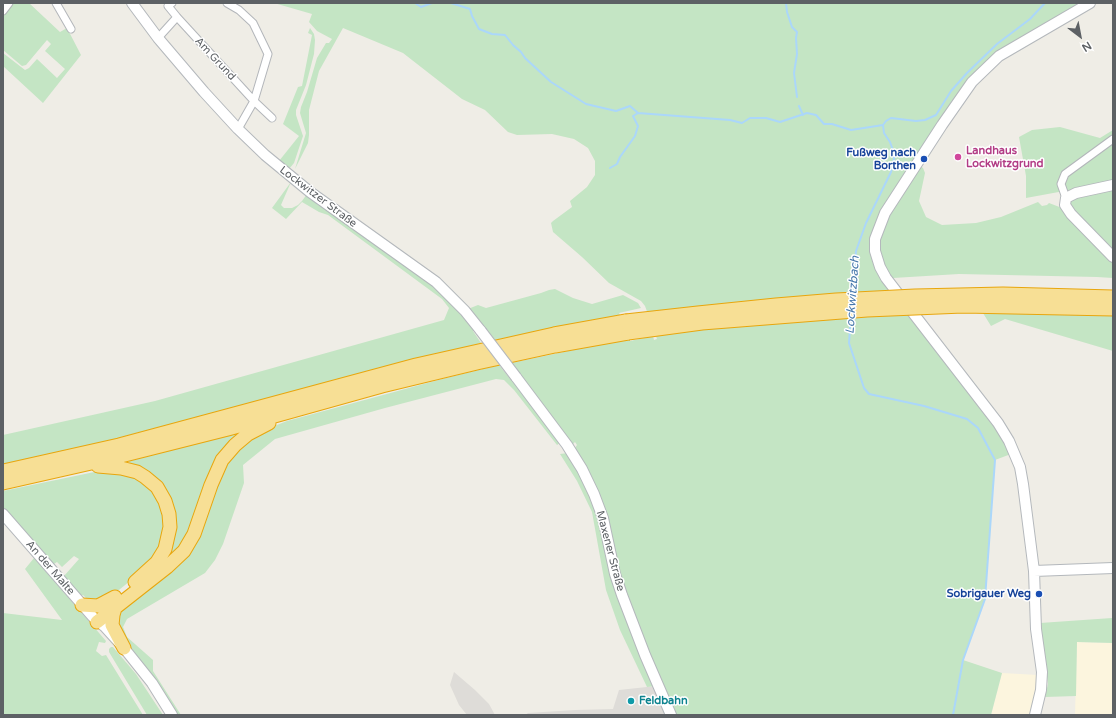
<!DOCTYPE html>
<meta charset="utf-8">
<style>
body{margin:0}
#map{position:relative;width:1116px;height:718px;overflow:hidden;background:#efede6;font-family:"Varela Round",sans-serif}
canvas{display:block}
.frame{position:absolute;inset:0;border:4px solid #5d6165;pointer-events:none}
.north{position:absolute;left:1060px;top:16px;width:40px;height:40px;-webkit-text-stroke:3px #fff;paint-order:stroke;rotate:148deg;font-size:11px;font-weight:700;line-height:16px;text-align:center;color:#5d6165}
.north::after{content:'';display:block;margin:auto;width:14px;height:18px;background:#5d6165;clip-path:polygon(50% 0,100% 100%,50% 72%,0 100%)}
</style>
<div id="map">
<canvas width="1116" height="718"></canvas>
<div class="frame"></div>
<div class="north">N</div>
</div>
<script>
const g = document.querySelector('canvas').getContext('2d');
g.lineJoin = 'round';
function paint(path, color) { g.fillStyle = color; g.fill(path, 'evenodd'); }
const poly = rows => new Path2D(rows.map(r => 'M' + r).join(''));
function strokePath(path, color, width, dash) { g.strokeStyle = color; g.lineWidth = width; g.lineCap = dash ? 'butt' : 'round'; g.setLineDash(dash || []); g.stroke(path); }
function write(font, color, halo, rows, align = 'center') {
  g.font = font + ' "Varela Round",sans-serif'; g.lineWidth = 3; g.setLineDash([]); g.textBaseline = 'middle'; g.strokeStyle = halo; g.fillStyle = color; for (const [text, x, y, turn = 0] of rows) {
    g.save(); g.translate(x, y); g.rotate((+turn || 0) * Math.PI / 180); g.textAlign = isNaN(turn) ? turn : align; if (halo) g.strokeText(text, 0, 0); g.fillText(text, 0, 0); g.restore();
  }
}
paint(poly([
 [1077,642,1113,643,1113,715,1075,715],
 [1002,673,1038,675,1034,704,1030,715,991,715]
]), '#fcf5de');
paint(poly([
 [454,672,475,690,489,704,495,715,467,715,459,705,450,685],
 [656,686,666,712,664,715,525,715,528,713,575,710,613,709,619,690]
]), '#dedcd8');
paint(poly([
 [11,3,29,3,60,32,67,28,81,55,43,103,3,66,3,53,25,70,29,68,37,59,57,78,65,69,45,51,51,44,47,40,26,65,22,66,3,50,3,14],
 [274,3,1085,3,969,80,952,101,915,161,872,251,997,428,1011,454,995,460,985,599,963,660,1002,673,991,715,675,715,647,649,619,575,614,544,607,517,575,450,575,448,577,445,575,442,573,444,569,443,511,363,630,338,630,341,653,336,654,340,657,339,645,306,641,301,609,283,582,257,553,232,551,223,553,221,572,207,570,201,587,187,595,175,595,161,588,148,574,139,552,134,517,135,508,132,485,110,462,99,403,53,343,28,319,71,309,110,309,135,308,143,295,169,306,133,300,113,301,107,307,92,317,58,326,43,329,43,332,39,317,31,309,22,312,14],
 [310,28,314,34,315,40,314,54,306,85,296,110,296,115,303,136,294,163,289,169,279,161,299,136,283,124,298,87,302,86,312,35,308,33],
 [1060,127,1100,138,1113,130,1113,182,1026,198,1026,176,1019,137,1032,130],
 [919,165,923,168,925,173,919,201,926,217,942,225,976,223,1001,217,1038,202,1042,206,1047,205,1049,203,1062,208,1113,263,1113,278,1097,277,959,274,893,278,884,266,879,253,878,242,887,215],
 [291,182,281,205,284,208,292,208,298,205,302,201,307,194,318,205,327,210,426,278,458,308,475,330,473,331,481,343,359,374,107,441,3,464,3,435,155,401,444,320,449,308,442,299,328,215,319,212,302,202,286,219,272,208],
 [1113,188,1113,254,1068,205,1071,199],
 [555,289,573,298,592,304,623,295,638,303,641,308,619,313,620,315,495,340,468,309,478,305,486,308,541,293,549,290],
 [978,305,1113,307,1113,351,1005,319,991,326],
 [499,365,511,380,513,379,560,443,557,445,514,390,504,380,496,379,385,408,275,439,243,465,244,483,223,544,215,560,205,573,127,619,123,627,127,637,153,660,153,671,181,715,176,715,115,628,121,606,169,569,224,462,259,432,287,421,442,379],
 [245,430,239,437,186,543,149,575,173,515,130,465,129,461],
 [568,453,591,494,656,686,647,687,620,630,606,590,592,512,577,481,560,454],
 [104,470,142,480,162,502,165,538,146,568,114,594,107,599,85,600,86,598,83,595,81,596,64,576,79,559,74,556,62,567,57,562,54,564,3,508,3,491],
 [34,558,106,641,105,643,99,642,96,651,102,656,106,655,143,715,3,715,3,613,62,620,25,569],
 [1112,618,1113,643,1077,642,1076,696,1045,697,1048,684,1040,623],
 [111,647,113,647,136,674,163,715,147,715,109,652,109,649]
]), '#c4e5c4');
strokePath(poly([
 [415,3,421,7,432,3],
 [451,3,470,9,472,16,479,29,492,34,505,35,513,45,521,52,525,58,551,82,586,104,616,111,630,106,638,113,730,120,742,123,750,118,766,118,780,122,807,113,816,115,824,124,832,124,851,130,883,125],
 [786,3,787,12,792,27,797,32,796,38,797,54,794,73,797,97],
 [799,106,803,115],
 [610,168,617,164,620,157,635,136,638,126,633,116,638,113],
 [852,295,856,251,866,223,891,172,894,159,894,153,890,142,884,133,883,125,886,121,891,118,916,121,925,120,936,115,951,91,967,73,997,44,1030,19,1045,3],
 [851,315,849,343,864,388,869,394,924,406,967,419,978,428,995,460,985,599,963,660,953,715]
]), '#abd7fa', 2);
const street = poly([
 [56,3,71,29],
 [172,3,168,6,177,17,254,101,272,118],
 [227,3,239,10,253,23,268,54,254,101,238,129],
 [3,11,9,3],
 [158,38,177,17],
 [1066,198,1061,184,1065,174,1113,139]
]);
const secondary = poly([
 [132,3,158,38,204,92,238,129,265,155,310,192,436,282,465,311,481,331],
 [1113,185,1076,193,1066,198,1065,205,1071,214,1113,257],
 [516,377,567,445,582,469,594,494,603,518,615,574,622,595,645,655,671,715],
 [3,514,93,617,105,627,124,648,152,683,172,715],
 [1034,571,1113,568],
 [1035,715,1041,690,1042,672,1036,629,1034,571,1023,484,1020,467,1009,441,998,423,886,278,880,267,875,251,875,239,885,213,942,125,972,82,999,56,1090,3]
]);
const highway = poly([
 [98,466,121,468,137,472,145,477,157,487,165,501,169,514,170,527,165,549,157,562,135,582],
 [3,471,119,445,416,365,554,334,626,321],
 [3,483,109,459,228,429,382,386,477,363,555,346,628,333],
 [82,605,98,606,115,597],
 [115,608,113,615,112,625,124,648],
 [97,622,167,567,184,551,194,534,211,485,222,460,235,445,248,434,269,423]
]);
strokePath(street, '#b3b6ba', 9);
strokePath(secondary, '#b4b8bc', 12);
strokePath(highway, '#e8a60d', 15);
strokePath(street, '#fff', 7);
strokePath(secondary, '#fff', 10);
strokePath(highway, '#f7df95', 13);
const secondaryBridge = poly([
 [481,331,516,377]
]);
const highwayBridge = poly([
 [626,321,698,313,776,305,836,300,915,296,1003,294,1113,297],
 [628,333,702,323,867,310,963,306,1113,309]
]);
strokePath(secondaryBridge, '#b4b8bc', 12, []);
strokePath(highwayBridge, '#e8a60d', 15, []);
strokePath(secondaryBridge, '#fff', 10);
strokePath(highwayBridge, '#f7df95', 13);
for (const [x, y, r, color] of [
 [958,157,4,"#d1479c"],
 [924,159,4,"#1a4fb4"],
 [1039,594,4,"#1a4fb4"],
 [631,701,4,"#0f9aa8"]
]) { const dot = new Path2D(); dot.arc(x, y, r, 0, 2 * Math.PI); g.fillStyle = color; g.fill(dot); strokePath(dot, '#fff', 1.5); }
write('11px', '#5d6165', '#fff', [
 ["Am Grund",215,59,47],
 ["Lockwitzer Straße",318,197,37],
 ["Maxener Straße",610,551,75],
 ["An der Malte",50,568,49]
]);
write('bold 11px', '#b23c85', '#fff', [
 ["Landhaus",966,151],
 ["Lockwitzgrund",966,164]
], 'left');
write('bold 11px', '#164399', '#fff', [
 ["Fußweg nach",916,153],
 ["Borthen",916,166],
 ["Sobrigauer Weg",1031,594]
], 'right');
write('bold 11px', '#0d838f', '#fff', [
 ["Feldbahn",639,701]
], 'left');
write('italic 12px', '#4778ac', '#fff', [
 ["Lockwitzbach",853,295,-86]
]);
</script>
